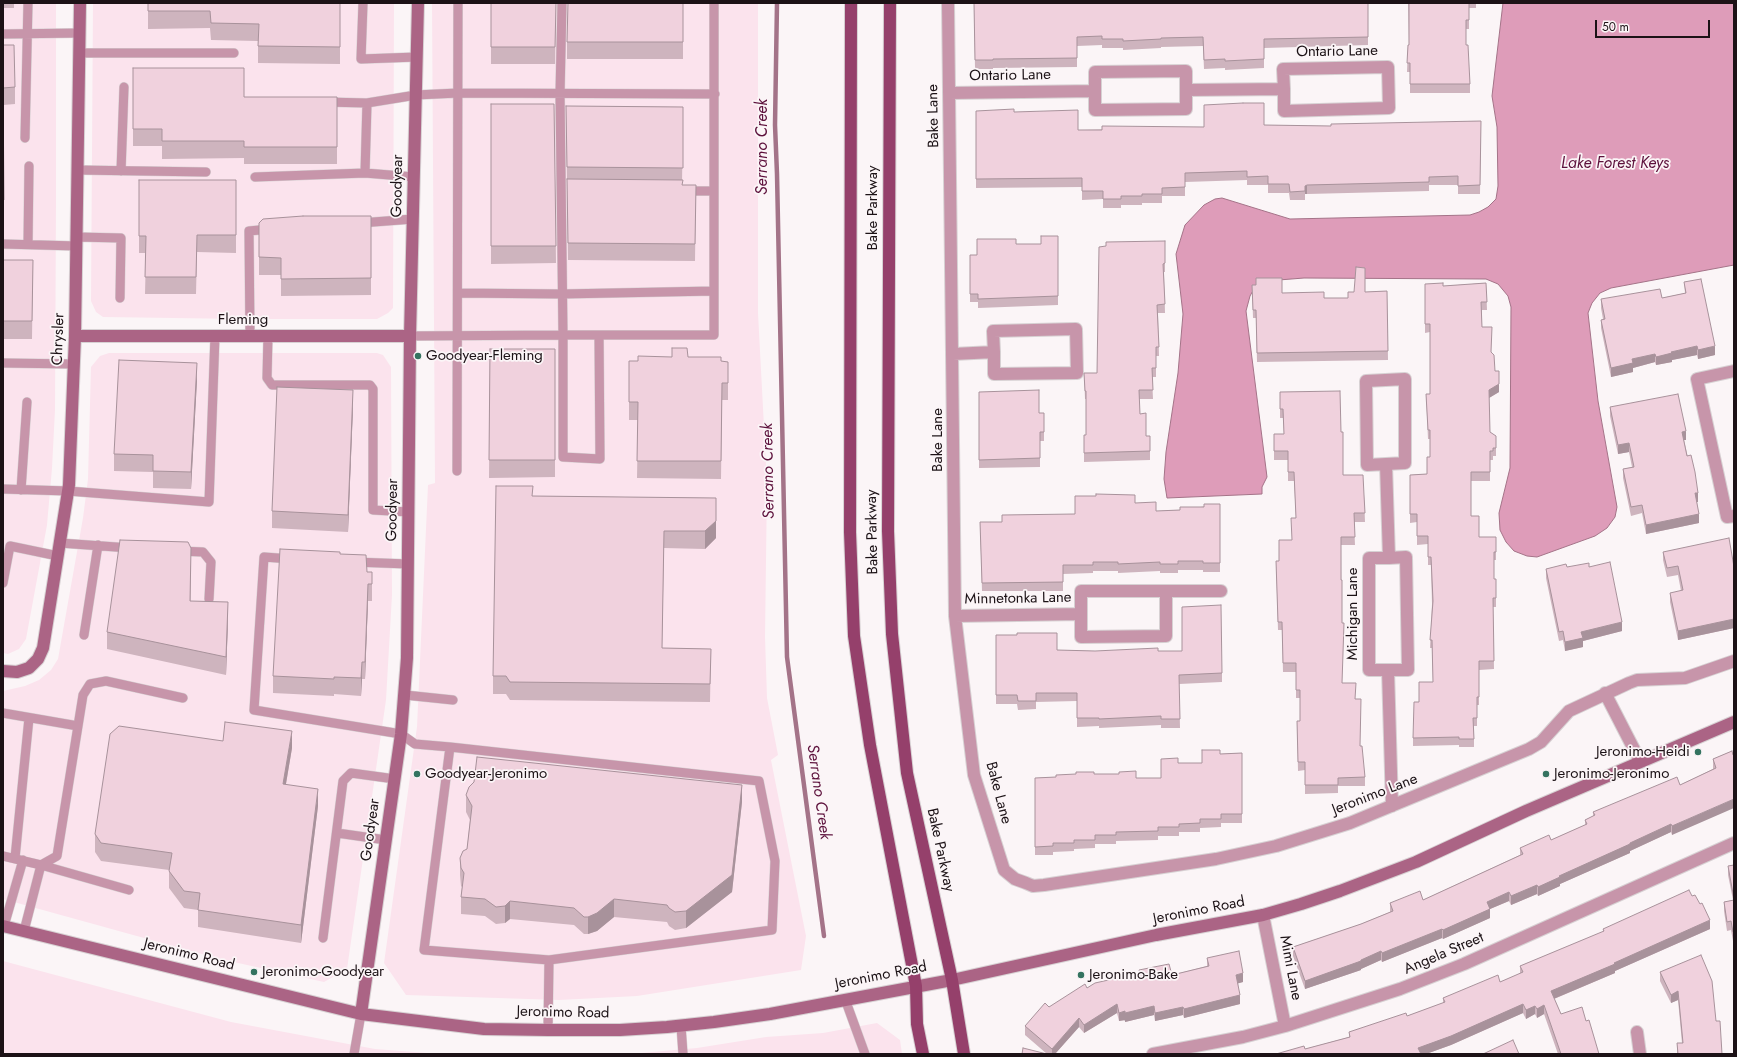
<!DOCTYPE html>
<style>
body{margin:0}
#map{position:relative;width:1737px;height:1057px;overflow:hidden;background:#fbf5f7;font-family:Jost,sans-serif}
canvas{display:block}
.frame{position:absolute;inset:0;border:4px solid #1c1216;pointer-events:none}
.scale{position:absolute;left:1595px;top:20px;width:115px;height:18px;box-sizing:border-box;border:2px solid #1c1216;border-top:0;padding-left:5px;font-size:12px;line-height:14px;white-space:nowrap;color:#1c1216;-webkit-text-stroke:3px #fbf5f7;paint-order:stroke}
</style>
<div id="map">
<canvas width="1737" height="1057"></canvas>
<div class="frame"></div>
<div class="scale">50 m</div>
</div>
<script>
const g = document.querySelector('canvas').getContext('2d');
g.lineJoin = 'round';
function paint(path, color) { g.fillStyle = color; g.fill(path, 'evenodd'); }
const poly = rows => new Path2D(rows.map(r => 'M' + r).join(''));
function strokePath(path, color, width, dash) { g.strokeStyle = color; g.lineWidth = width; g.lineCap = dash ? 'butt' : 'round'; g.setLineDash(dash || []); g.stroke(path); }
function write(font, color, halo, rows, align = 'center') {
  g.font = font + ' Jost,sans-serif'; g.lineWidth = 3.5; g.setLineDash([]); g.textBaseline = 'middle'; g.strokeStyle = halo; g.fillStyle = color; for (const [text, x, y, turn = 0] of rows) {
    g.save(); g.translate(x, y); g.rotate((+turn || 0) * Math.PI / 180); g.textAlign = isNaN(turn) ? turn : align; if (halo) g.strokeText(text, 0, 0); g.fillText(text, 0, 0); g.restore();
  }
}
paint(poly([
 [3,3,56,3,56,201,55,410,52,468,47,525,26,639,19,649,8,654,3,653],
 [93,3,394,3,393,308,388,313,377,319,243,319,103,317,96,312,91,301],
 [432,3,758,3,758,313,767,484,765,637,767,698,778,755,771,760,806,936,801,970,637,996,559,1000,406,995,384,963,417,727,428,485,435,483],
 [109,353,377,353,383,355,391,367,392,595,386,700,347,969,324,982,220,959,3,899,3,691,25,686,39,680,51,670,58,659,83,518,88,479,91,367,100,356],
 [3,961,231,1022,375,1049,440,1054,3,1054],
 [877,1023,900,1040,902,1054,630,1054,697,1048,766,1037,823,1033]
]), '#fbe3ed');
const water = poly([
 [1503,3,1734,3,1734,265,1611,288,1600,293,1592,303,1588,313,1598,401,1617,507,1615,517,1607,528,1595,536,1537,557,1527,556,1514,551,1506,542,1500,530,1499,513,1510,468,1511,307,1508,296,1498,284,1486,279,1304,278,1266,281,1255,287,1250,296,1246,311,1267,477,1262,487,1262,494,1167,498,1164,479,1166,452,1178,373,1183,314,1176,254,1185,225,1204,205,1215,199,1222,198,1290,219,1470,215,1479,212,1488,207,1496,199,1498,186,1497,127,1492,96,1503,3]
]);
paint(water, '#de9cb9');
strokePath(water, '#a47388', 1);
strokePath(poly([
 [777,3,775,125,777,174,787,657,824,936]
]), '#a47388', 4.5);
const lane = poly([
 [363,3,361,59,417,57],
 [562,3,560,94,563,335,599,335],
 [3,34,80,33],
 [80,53,234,53],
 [325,102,367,103,416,95,458,93,715,94],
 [367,103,365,173,414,177],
 [25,138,28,3],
 [78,170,206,172],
 [121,171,124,87],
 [255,177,365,173],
 [685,191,714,191],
 [360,223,413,219],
 [77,237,121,238,120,298],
 [3,244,77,246],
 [28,244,29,166],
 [458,293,562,294,714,291],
 [250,336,249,231,270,229],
 [268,336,267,378,272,385,370,385,373,389,373,510,409,512],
 [410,336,563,335,563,457,600,459,599,335,714,335,714,3],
 [3,363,74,364],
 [457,471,458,3],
 [3,489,68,491,209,502,215,336],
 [21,490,27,402],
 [60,543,130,548],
 [179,551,203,552,211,562,209,599],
 [291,559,264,557,254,710,401,734,415,744,450,747],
 [354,562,408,564],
 [3,583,10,546,58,556],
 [84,635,98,545],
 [405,695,453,700],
 [3,713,78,726,57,856,41,865,24,931],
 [78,726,83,695,90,684,106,681,183,698],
 [337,833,386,840],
 [3,856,41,865,129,890],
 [15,858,29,718],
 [4,926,23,860],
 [323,938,343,781,351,773,395,779],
 [845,999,865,1054],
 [681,1026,683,1054],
 [548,1030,549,960,424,950,450,747,759,781,775,861,772,930,549,960],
 [354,1054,361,1014]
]);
const street = poly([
 [948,3,955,616,974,775,1004,870,1015,879,1026,883,1033,886,1044,885,1216,859,1276,846,1350,823,1529,749,1541,742,1569,711,1629,683,1637,680,1685,678,1734,661],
 [1186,90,1284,89,1284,111,1389,108,1388,67,1283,69,1284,89],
 [949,93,1095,91,1095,110,1186,109,1186,71,1095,72,1095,91],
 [953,354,994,352,994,374,1077,373,1076,329,993,331,994,352],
 [1734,371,1697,379,1727,517,1734,516],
 [1386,464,1405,463,1405,379,1366,381,1367,465,1386,464,1389,558,1406,557,1408,670,1388,670,1392,806],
 [1166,591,1221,591],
 [955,616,1081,614,1081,637,1166,636,1166,591,1081,591,1081,614],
 [1388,670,1369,670,1369,558,1389,558],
 [1605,693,1640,761],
 [1263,915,1285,1026],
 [1637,1032,1640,1054],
 [1153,1054,1243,1037,1285,1026,1400,989,1464,964,1734,843]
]);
const secondary = poly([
 [75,336,410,336],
 [3,671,17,672,29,668,38,659,43,648,69,485,75,336,80,3],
 [3,926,361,1014,386,1017,484,1029,548,1030,620,1030,667,1027,714,1022,770,1014,952,980,1156,935,1263,915,1301,904,1340,891,1416,862,1526,811,1734,722],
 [361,1014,401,734,407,658,410,336,418,3]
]);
const primary = poly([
 [851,3,850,532,854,636,870,745,916,986,917,1024,923,1054],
 [890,3,888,531,892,634,907,773,952,980,964,1054]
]);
strokePath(lane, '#d7d1d3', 10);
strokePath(street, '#d7d1d3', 14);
strokePath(secondary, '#d7d1d3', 14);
strokePath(primary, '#d7d1d3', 14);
strokePath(lane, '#c795aa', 9);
strokePath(street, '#c795aa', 12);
strokePath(secondary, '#ab6485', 12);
strokePath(primary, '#95406b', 12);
paint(poly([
 [3,3,14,3,14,8,3,8],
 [148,3,340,3,340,64,258,63,258,41,211,40,210,28,148,29],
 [491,3,556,3,555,64,491,64],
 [683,3,683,59,567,59,567,42],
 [974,3,1368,3,1368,45,1264,48,1264,68,1225,70,1225,68,1204,69,1203,46,1161,47,1161,48,1123,50,1123,48,1102,48,1102,45,1077,46,1077,67,993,68,993,69,975,69],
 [1408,3,1476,3,1476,8,1469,8,1469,29,1466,29,1466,45,1470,84,1470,93,1410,93,1410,72,1407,72,1408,45,1409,45],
 [3,45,15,87,15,104,3,105,4,217,3,217],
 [133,68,244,97,337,97,337,164,244,164,244,158,162,159,162,146,133,146],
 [491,104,554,104,556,263,491,264],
 [566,106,683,107,682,185,696,185,695,261,568,260],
 [976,111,1014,112,1078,130,1204,127,1264,125,1331,126,1481,121,1480,194,1458,194,1458,185,1429,185,1429,191,1307,194,1305,194,1305,200,1290,200,1289,193,1268,193,1268,185,1247,185,1247,180,1185,182,1185,196,1162,196,1162,203,1142,203,1142,205,1121,205,1121,208,1103,208,1103,199,1082,200,1082,187,976,188],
 [139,180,236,180,236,253,197,252,196,294,145,294,146,253,139,253],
 [371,216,371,295,281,296,281,275,259,275,259,223],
 [1058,236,1058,305,978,308,978,302,970,302,970,255,977,255,1016,244,1041,244],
 [1165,241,1165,272,1164,272,1165,313,1158,313,1159,356,1156,356,1156,377,1152,377,1153,399,1139,399,1140,414,1146,436,1150,436,1150,460,1084,462,1084,435,1086,435,1086,399,1085,399,1084,373,1097,373,1106,246],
 [3,260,33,260,32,339,3,339],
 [1684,282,1715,355,1698,359,1697,355,1672,360,1672,362,1656,365,1655,362,1633,368,1633,372,1611,377,1601,328,1601,320,1603,319,1601,308,1601,299,1662,298,1685,293],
 [1486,283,1487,310,1482,310,1482,327,1491,353,1499,392,1489,398,1490,432,1496,436,1496,456,1493,456,1493,460,1490,460,1490,481,1471,481,1471,516,1479,537,1496,552,1496,560,1494,560,1494,579,1496,579,1496,607,1493,607,1494,669,1479,670,1479,705,1477,705,1477,726,1474,726,1474,747,1459,747,1459,745,1413,746,1413,738,1419,702,1433,682,1432,648,1430,648,1432,604,1431,565,1428,565,1428,544,1417,545,1417,522,1410,523,1410,475,1427,474,1430,457,1430,439,1428,439,1426,394,1430,394,1430,332,1425,333,1425,284,1443,286],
 [1252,285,1282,293,1324,298,1348,298,1365,292,1387,291,1388,360,1257,362,1256,318,1253,318],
 [490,349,555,349,555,477,489,478],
 [672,357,688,357,721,361,728,362,728,400,722,400,721,479,637,478,638,420,629,420,629,361,638,361],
 [197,380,191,489,153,488,153,472,114,471,114,454],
 [979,392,1039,413,1044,413,1044,441,1040,441,1040,467,979,468],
 [1280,392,1343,475,1364,495,1365,522,1354,522,1355,545,1341,545,1342,683,1355,699,1360,746,1365,777,1365,786,1338,786,1338,793,1305,794,1305,770,1298,771,1297,721,1300,721,1300,698,1296,698,1296,672,1283,672,1282,630,1278,630,1276,561,1279,561,1292,540,1296,518,1294,481,1288,481,1288,460,1274,460,1274,434,1284,434,1283,418,1280,418],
 [353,407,348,532,272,528,272,511],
 [1610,407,1686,440,1684,440,1698,502,1697,502,1699,523,1646,534,1642,513,1631,516,1623,478,1623,469,1632,467,1629,452,1618,454,1610,416],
 [533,496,716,498,716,538,705,549,664,548,662,648,711,649,710,702,510,700,506,694,493,694,493,676],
 [1135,503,1156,511,1180,510,1220,504,1220,572,1203,572,1203,570,1178,570,1178,573,1160,573,1160,571,1118,573,1118,571,1093,571,1093,573,1063,574,1063,591,982,591,980,522,1002,522,1075,514],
 [1663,552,1734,567,1734,628,1678,640,1670,602,1670,593,1681,591,1678,575,1667,577,1663,560],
 [340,554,367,572,372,572,372,601,368,601,365,679,362,679,361,696,334,694,334,696,273,693,273,676],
 [191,565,190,601,228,620,226,675,107,649,107,632],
 [1567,567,1589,567,1622,631,1583,641,1583,647,1565,651,1563,640,1559,641,1546,578,1546,569],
 [996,635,1057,650,1095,651,1158,651,1222,673,1222,682,1179,684,1180,728,1161,728,1161,725,1099,728,1099,726,1077,727,1077,701,1036,702,1036,709,1018,710,1017,704,996,704],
 [223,741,292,748,286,784,318,806,301,943,198,927,198,910,184,908,169,888,169,870,101,861,95,852,95,834],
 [1732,751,1672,835,1671,832,1630,851,1630,853,1560,884,1560,886,1538,896,1537,894,1511,905,1509,901,1490,909,1490,918,1443,939,1442,938,1382,962,1381,960,1361,969,1361,970,1305,989,1293,956,1293,947,1361,924,1390,912,1390,903,1423,900,1520,855,1520,848,1551,840,1585,825,1585,820,1593,816,1593,812,1680,785,1713,769,1713,759],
 [1242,753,1242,823,1221,823,1221,827,1200,828,1200,832,1179,832,1179,836,1158,836,1158,840,1116,841,1116,844,1095,844,1095,848,1074,849,1074,851,1053,852,1053,855,1035,855,1035,778,1056,777,1094,774,1136,778,1161,778,1178,763,1202,763,1220,754],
 [466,795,742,802,732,892,686,928,675,930,669,926,667,922,614,917,597,931,588,934,584,934,574,925,510,919,505,923,496,924,485,916,461,914,461,897,462,887,461,886,460,875,460,858,467,849,470,820,466,812],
 [1734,865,1734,940,1733,941,1731,930,1727,931,1724,911,1724,902,1733,900,1728,875,1728,866],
 [1692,896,1710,929,1615,971,1615,973,1554,999,1561,1014,1599,1054,1558,1054,1544,1014,1537,1018,1535,1014,1526,1019,1523,1013,1451,1045,1426,1054,1276,1054,1305,1049,1349,1037,1349,1032,1407,1016,1443,1003,1443,998,1500,982,1520,974,1520,966,1603,932,1603,929],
 [1207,958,1243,982,1238,983,1240,1004,1184,1018,1183,1015,1155,1021,1154,1015,1125,1022,1125,1020,1119,1021,1117,1013,1084,1033,1079,1027,1055,1054,1047,1054,1025,1035,1025,1026,1049,1007,1087,988,1139,973,1139,970,1172,975,1207,966],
 [1660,972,1716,1021,1722,1054,1677,1054,1677,1043,1682,1043,1678,1000,1671,1003,1660,981]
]), '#ceb4be');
paint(poly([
 [1307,185,1307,194,1305,194,1305,186],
 [1697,346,1697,355,1672,360,1672,362,1656,365,1656,357,1671,352],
 [1715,346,1715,355,1698,359,1698,350],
 [1655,354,1655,362,1633,368,1633,372,1611,377,1611,368,1632,359],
 [197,363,197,380,191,489,191,472],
 [1499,384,1499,392,1489,398,1489,390],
 [353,390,353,407,348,532,348,515],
 [1686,431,1686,440,1682,440,1682,432],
 [1629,443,1629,452,1618,454,1618,445],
 [1695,493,1698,493,1698,502,1695,502],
 [1699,514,1699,523,1646,534,1646,525],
 [716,515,716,538,705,549,705,531],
 [191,548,191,565,190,619,190,601],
 [368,584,368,601,365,679,365,662],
 [228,602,228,620,226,675,226,657],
 [1734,619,1734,628,1678,640,1678,631],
 [1622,622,1622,631,1583,641,1583,647,1565,651,1565,642,1581,632],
 [362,662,362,679,361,696,361,678],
 [292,731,292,748,283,801,283,784],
 [742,785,742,802,732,892,686,928,686,911],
 [318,789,318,806,301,943,301,925],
 [1734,799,1734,808,1672,835,1672,826],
 [1671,824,1671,832,1630,851,1630,853,1560,884,1560,886,1538,896,1538,887,1559,876],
 [1537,885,1537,894,1511,905,1511,896],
 [1509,892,1509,901,1490,909,1490,918,1443,939,1443,930,1487,902],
 [614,899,614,917,597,931,588,934,588,917],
 [510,901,510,919,505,923,505,906],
 [1710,920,1710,929,1615,971,1615,973,1551,1000,1551,991],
 [1442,929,1442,938,1382,962,1382,953],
 [1381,951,1381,960,1361,969,1361,970,1305,989,1305,981,1361,960],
 [1243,973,1243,982,1236,984,1236,975],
 [1678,991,1678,1000,1671,1003,1671,995],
 [1240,995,1240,1004,1184,1018,1184,1009],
 [1117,1004,1117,1013,1084,1033,1084,1025],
 [1523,1004,1523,1013,1451,1045,1426,1054,1418,1054,1418,1048],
 [1544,1005,1544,1014,1537,1018,1537,1009],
 [1154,1006,1154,1015,1125,1022,1125,1013],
 [1535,1006,1535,1014,1526,1019,1526,1010],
 [1183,1007,1183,1015,1155,1021,1155,1013],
 [1125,1011,1125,1020,1119,1021,1119,1013],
 [1079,1018,1079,1027,1055,1054,1052,1054,1052,1049]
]), '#a8929b');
const building = poly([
 [148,3,340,3,340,47,258,46,259,24,211,23,210,11,148,11,148,3],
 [491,3,556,3,555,47,491,47,491,3],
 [568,3,683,3,683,42,567,42,568,3],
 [974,3,1368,3,1368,37,1264,39,1264,59,1225,61,1225,59,1204,60,1203,37,1161,38,1161,39,1123,41,1123,39,1102,39,1102,36,1077,37,1077,58,993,59,993,60,975,60,974,3],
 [1409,3,1469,3,1469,20,1466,20,1466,45,1468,45,1470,84,1410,84,1410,63,1407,63,1408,45,1409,45,1409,3],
 [3,45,14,45,15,87,3,88,4,200,3,200,3,45],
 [133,68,244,68,244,97,337,97,337,147,244,147,244,141,162,141,162,129,133,129,133,68],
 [1243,103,1264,103,1264,125,1331,126,1331,124,1481,121,1480,185,1458,186,1458,176,1429,177,1429,182,1307,185,1305,186,1305,191,1290,192,1289,184,1268,184,1268,176,1247,177,1247,171,1185,173,1185,187,1162,188,1162,194,1142,194,1142,196,1121,196,1121,199,1103,199,1103,191,1082,191,1082,178,976,179,976,111,1014,109,1014,112,1078,110,1078,130,1102,130,1102,126,1204,127,1204,105,1243,103],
 [491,104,554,104,556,246,491,246,491,104],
 [566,106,683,107,683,168,567,167,566,106],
 [567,179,683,180,682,185,696,185,695,244,568,243,567,179],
 [139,180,236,180,236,235,197,235,196,277,145,277,146,236,139,236,139,180],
 [303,216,371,216,371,278,281,279,281,258,259,257,259,223,263,219,303,216],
 [1041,236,1058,236,1058,296,978,299,978,294,970,294,970,255,977,255,977,239,1016,239,1016,244,1041,244,1041,236],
 [1165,241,1165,263,1163,264,1165,304,1157,305,1159,347,1156,347,1156,368,1152,368,1153,390,1139,390,1140,414,1146,413,1146,436,1150,436,1150,451,1084,453,1084,435,1086,435,1086,391,1085,391,1084,373,1097,373,1099,247,1106,246,1106,242,1165,241],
 [3,260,33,260,32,321,3,321,3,260],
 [1356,267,1365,268,1365,292,1387,291,1388,351,1257,353,1256,310,1253,310,1252,285,1256,285,1256,278,1282,278,1282,293,1324,292,1324,298,1348,298,1348,292,1354,292,1356,267],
 [1701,279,1715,346,1698,350,1697,346,1671,352,1672,353,1656,357,1655,354,1632,359,1633,363,1611,368,1601,320,1605,319,1601,299,1660,289,1662,298,1686,293,1684,282,1701,279],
 [1443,283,1443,286,1486,283,1487,302,1481,302,1482,327,1492,327,1491,352,1494,355,1495,371,1499,371,1499,384,1489,390,1490,432,1496,436,1496,448,1493,448,1493,451,1490,451,1490,472,1471,472,1471,516,1479,516,1479,537,1496,537,1496,552,1494,552,1494,579,1496,579,1496,598,1493,598,1494,661,1479,661,1479,697,1477,697,1477,718,1473,718,1474,739,1459,739,1459,737,1413,738,1414,702,1419,702,1419,682,1433,682,1432,640,1430,640,1433,601,1431,557,1428,557,1428,536,1417,536,1417,514,1410,514,1410,475,1427,474,1427,457,1430,457,1430,430,1428,430,1426,394,1430,394,1430,324,1425,324,1425,284,1443,283],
 [672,348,687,348,688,357,721,357,721,361,728,362,728,383,722,383,721,461,637,461,638,402,629,402,629,361,638,361,638,356,672,357,672,348],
 [490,349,555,349,555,460,489,460,490,349],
 [119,360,197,363,191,472,153,471,153,455,114,454,119,360],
 [277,387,353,390,348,515,272,511,277,387],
 [1039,390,1039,413,1044,413,1044,432,1040,432,1040,458,979,460,979,392,1039,390],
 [1340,391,1341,432,1343,432,1343,475,1363,475,1364,495,1365,513,1354,513,1355,537,1341,537,1341,580,1342,580,1342,623,1344,623,1342,683,1356,683,1355,699,1361,699,1360,746,1362,746,1365,777,1338,778,1338,785,1305,785,1305,762,1298,762,1297,721,1300,721,1300,690,1296,690,1296,663,1283,663,1282,622,1278,622,1276,561,1279,561,1279,540,1292,540,1291,518,1296,518,1294,472,1288,472,1288,451,1274,451,1274,434,1284,434,1283,409,1280,409,1280,392,1340,391],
 [1678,394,1686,431,1682,432,1687,456,1691,455,1695,472,1698,493,1695,493,1699,514,1646,525,1642,505,1631,507,1623,469,1634,467,1629,443,1618,445,1610,407,1678,394],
 [496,486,533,486,532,496,716,498,716,521,705,531,664,531,662,648,711,649,710,684,510,682,506,676,493,676,496,486],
 [1096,494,1135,495,1135,503,1156,502,1156,511,1180,510,1180,507,1204,507,1204,504,1220,504,1220,563,1203,563,1203,561,1178,561,1178,564,1160,564,1160,562,1118,564,1118,562,1093,562,1093,565,1063,565,1063,582,982,583,980,522,1002,522,1002,515,1075,514,1075,496,1096,496,1096,494],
 [1729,538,1734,567,1734,619,1678,631,1670,593,1683,590,1678,566,1667,568,1663,552,1729,538],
 [120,540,188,542,191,548,190,601,228,602,226,657,107,632,120,540],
 [280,549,340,552,340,554,366,555,367,572,372,572,372,584,368,584,365,662,362,662,361,678,334,677,334,679,273,676,280,549],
 [1610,562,1622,622,1581,632,1583,638,1565,642,1563,631,1559,632,1546,569,1566,564,1567,567,1589,563,1589,567,1610,562],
 [1221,605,1222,673,1179,675,1180,719,1161,719,1161,716,1099,719,1099,718,1077,718,1077,693,1036,693,1036,701,1018,701,1017,695,996,695,996,635,1017,635,1017,633,1057,633,1057,650,1095,651,1158,648,1158,651,1182,651,1182,607,1221,605],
 [225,722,292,731,283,784,318,789,301,925,198,910,200,893,184,891,169,871,172,853,101,843,95,834,110,734,119,726,223,741,225,722],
 [1202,750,1220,750,1220,754,1242,753,1242,814,1221,814,1221,819,1200,819,1200,823,1179,824,1179,827,1158,827,1158,831,1116,832,1116,835,1095,835,1095,840,1074,840,1074,843,1053,843,1053,846,1035,847,1035,778,1056,777,1056,775,1076,774,1076,772,1094,772,1094,774,1119,774,1119,772,1136,771,1136,778,1161,778,1161,759,1178,758,1178,763,1202,763,1202,750],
 [1732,751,1733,755,1734,755,1734,799,1672,826,1671,824,1630,843,1630,844,1559,876,1560,877,1538,887,1537,885,1511,896,1509,892,1487,902,1490,909,1443,930,1442,929,1382,953,1381,951,1361,960,1361,961,1305,981,1293,947,1361,924,1393,911,1390,903,1420,891,1423,900,1523,854,1520,848,1549,835,1551,840,1587,824,1585,820,1595,815,1593,812,1677,777,1680,785,1716,768,1713,759,1732,751],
 [477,757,742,785,732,875,686,911,675,912,669,908,667,905,614,899,597,913,588,917,584,917,574,908,510,901,505,906,496,907,485,899,461,897,464,873,461,868,460,858,463,851,467,849,472,806,466,795,469,787,474,782,477,757],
 [1734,865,1734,899,1728,866,1734,865],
 [1689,890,1692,896,1695,895,1700,904,1702,903,1710,920,1614,963,1615,964,1551,991,1561,1014,1582,1007,1586,1021,1589,1020,1599,1054,1561,1054,1544,1005,1537,1009,1535,1006,1526,1010,1523,1004,1451,1036,1418,1048,1421,1054,1276,1054,1304,1046,1305,1049,1350,1037,1349,1032,1406,1013,1407,1016,1445,1002,1443,998,1498,975,1500,982,1523,972,1520,966,1604,931,1603,929,1689,890],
 [1734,900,1734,932,1733,932,1731,921,1727,922,1724,902,1734,900],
 [1239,951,1243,973,1236,975,1240,995,1184,1009,1183,1007,1155,1013,1154,1006,1125,1013,1125,1011,1119,1013,1117,1004,1084,1025,1079,1018,1052,1049,1025,1026,1045,1003,1049,1007,1085,984,1087,988,1095,983,1140,973,1139,970,1169,964,1172,975,1209,966,1207,958,1239,951],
 [1701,955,1712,981,1716,1021,1720,1021,1722,1054,1678,1054,1677,1043,1683,1043,1678,991,1671,995,1660,972,1701,955],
 [1513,1040,1519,1054,1483,1054,1513,1040],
 [1023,1048,1047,1054,1022,1054,1023,1048]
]);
paint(building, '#f0d1dd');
strokePath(building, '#a8929b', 1);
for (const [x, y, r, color] of [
 [418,356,4,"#347360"],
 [1698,752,4,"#347360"],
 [417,774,4,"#347360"],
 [1546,774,4,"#347360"],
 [254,972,4,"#347360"],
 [1081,975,4,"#347360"]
]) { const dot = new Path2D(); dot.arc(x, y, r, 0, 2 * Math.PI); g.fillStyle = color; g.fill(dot); strokePath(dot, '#fbf5f7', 1.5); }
write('15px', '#1c1216', '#fbf5f7', [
 ["Ontario Lane",1337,52,-1],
 ["Ontario Lane",1010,76,-1],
 ["Bake Lane",934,116,-91],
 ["Goodyear",398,186,-89],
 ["Bake Parkway",873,208,-90],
 ["Fleming",243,320],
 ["Chrysler",59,339,-88],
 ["Bake Lane",938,440,-90],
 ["Goodyear",393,510,-89],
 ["Bake Parkway",873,532,-91],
 ["Minnetonka Lane",1018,599,-1],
 ["Michigan Lane",1353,614,-90],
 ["Bake Lane",998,793,75],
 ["Jeronimo Lane",1375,795,-21],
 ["Goodyear",371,830,-82],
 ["Bake Parkway",940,850,78],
 ["Jeronimo Road",1199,911,-11],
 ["Angela Street",1444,954,-23],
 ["Jeronimo Road",189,955,14],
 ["Mimi Lane",1290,968,79],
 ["Jeronimo Road",881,976,-11],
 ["Jeronimo Road",563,1013,1]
]);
write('15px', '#1c1216', '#fbf5f7', [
 ["Goodyear-Fleming",426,356],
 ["Jeronimo-Heidi",1690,752,"right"],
 ["Goodyear-Jeronimo",425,774],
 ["Jeronimo-Jeronimo",1554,774],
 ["Jeronimo-Goodyear",262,972],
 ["Jeronimo-Bake",1089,975]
], 'left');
write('italic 16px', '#5d113c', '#fbf5f7', [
 ["Serrano Creek",763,147,-90],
 ["Lake Forest Keys",1615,164],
 ["Serrano Creek",769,471,-91],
 ["Serrano Creek",818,792,82]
]);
</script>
